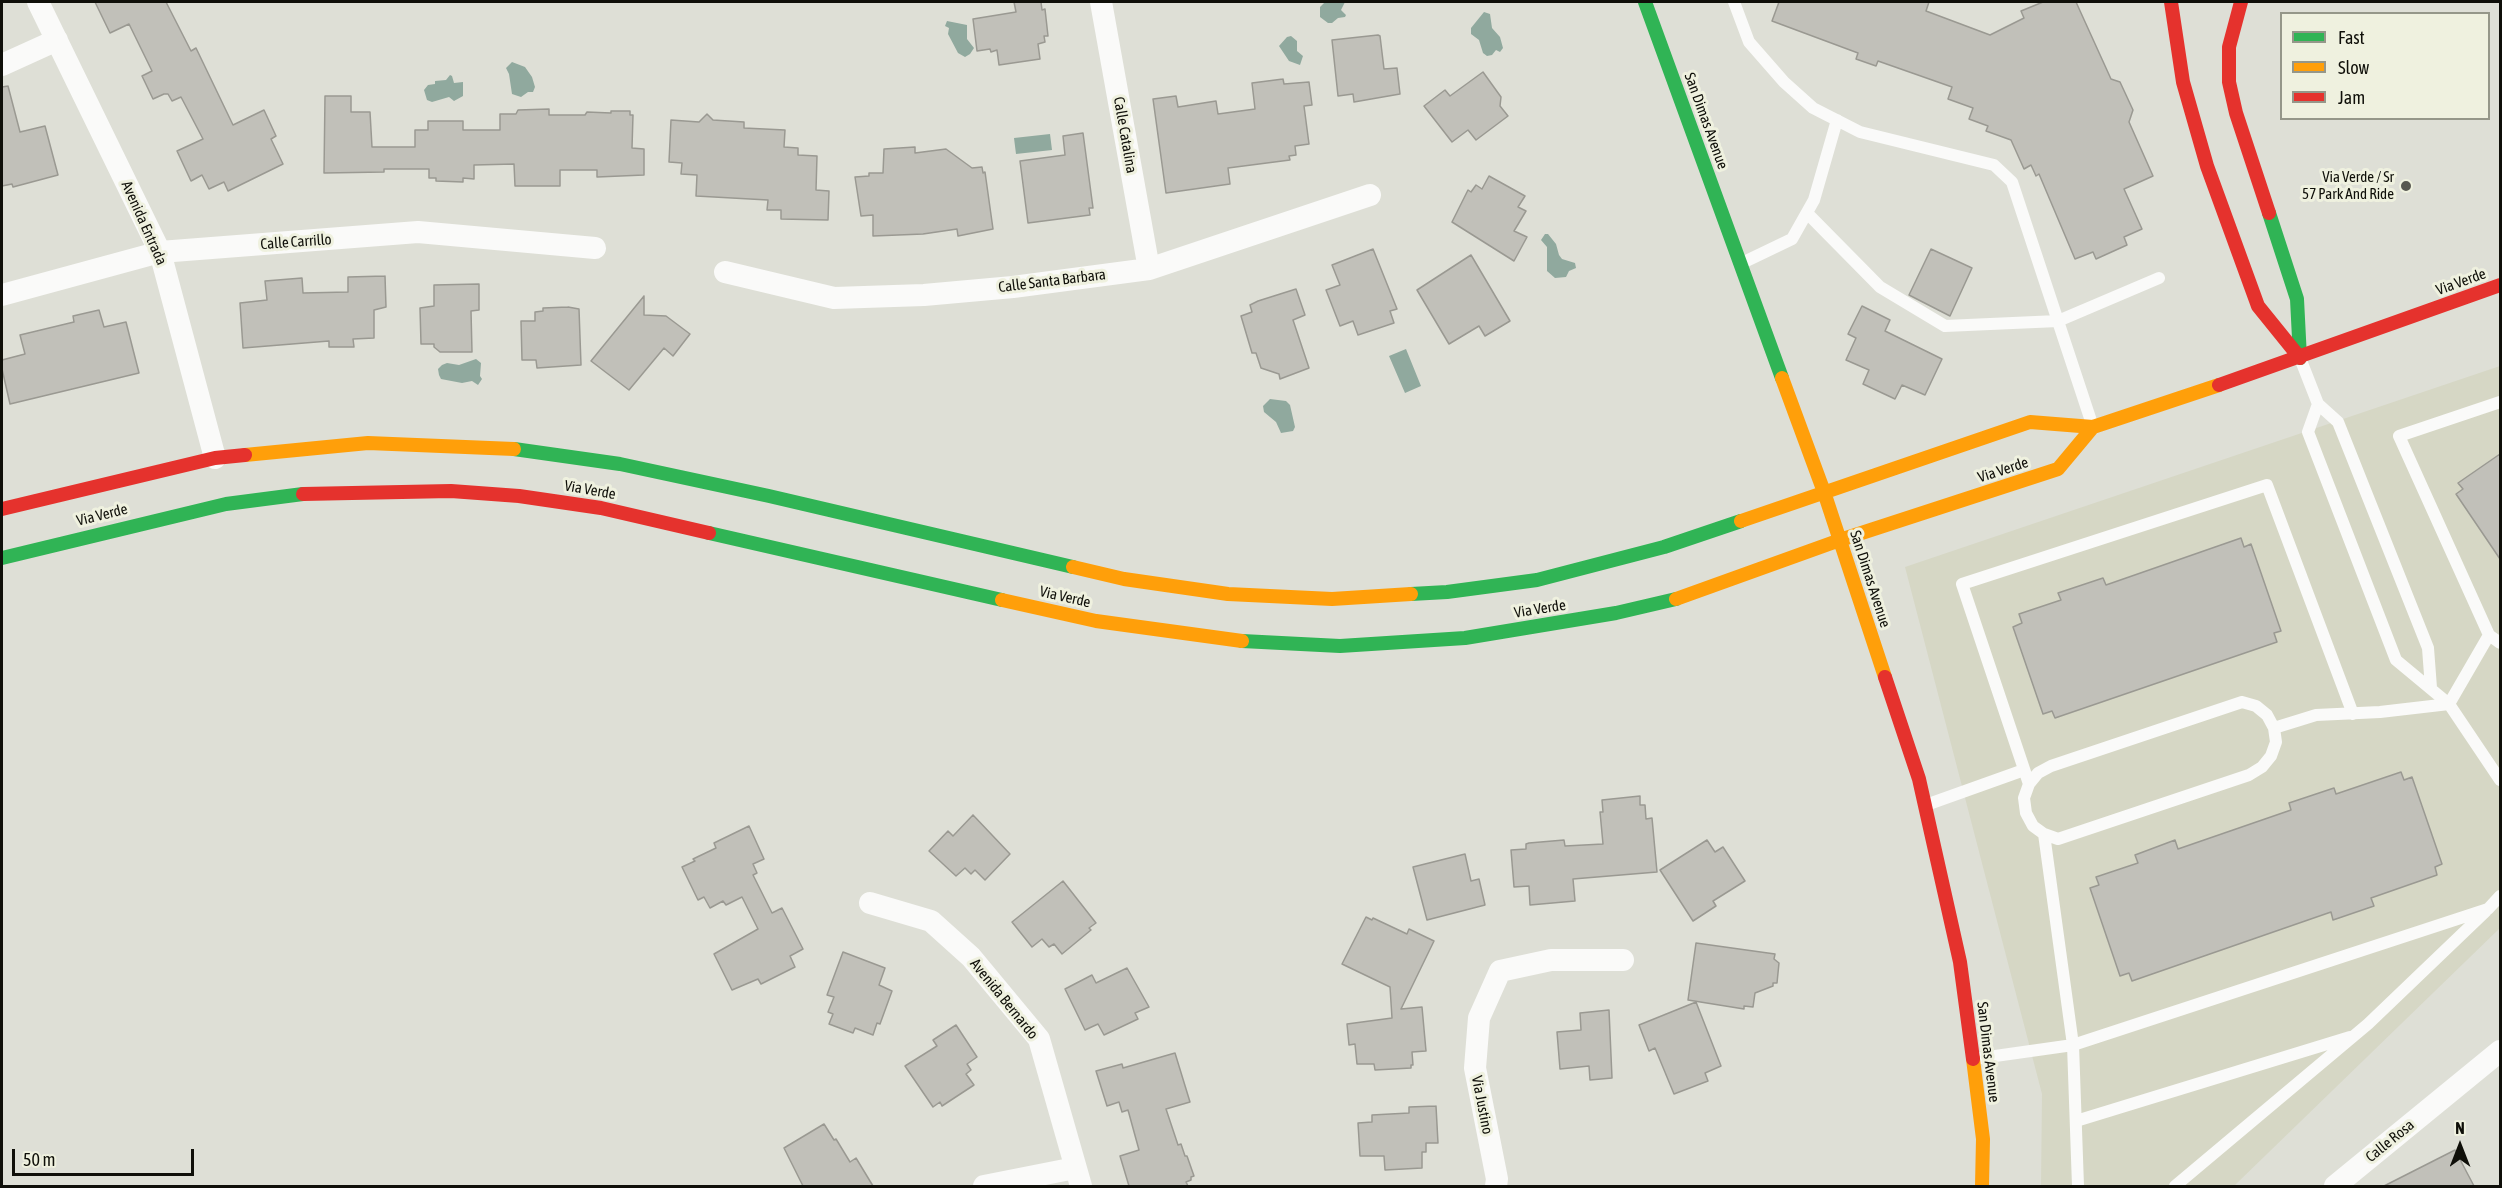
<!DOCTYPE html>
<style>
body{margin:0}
#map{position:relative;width:2502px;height:1188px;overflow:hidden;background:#dedfd6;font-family:"Asap Condensed",sans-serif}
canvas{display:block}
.frame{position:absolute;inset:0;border:3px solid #0f0f09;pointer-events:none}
.legend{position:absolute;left:2280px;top:12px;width:210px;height:108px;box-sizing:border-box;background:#eff1df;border:2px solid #959789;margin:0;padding:8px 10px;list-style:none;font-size:18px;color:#0f0f09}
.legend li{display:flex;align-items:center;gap:12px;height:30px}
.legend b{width:30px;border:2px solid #959789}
.north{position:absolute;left:2430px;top:1116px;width:60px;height:60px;-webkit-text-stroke:4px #eff1df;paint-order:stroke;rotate:0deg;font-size:16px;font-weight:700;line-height:24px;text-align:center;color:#0f0f09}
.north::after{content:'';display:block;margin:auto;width:21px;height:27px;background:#0f0f09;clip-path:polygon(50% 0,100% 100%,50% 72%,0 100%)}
.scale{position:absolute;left:12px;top:1149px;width:182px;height:27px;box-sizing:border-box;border:3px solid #0f0f09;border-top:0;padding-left:8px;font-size:18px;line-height:21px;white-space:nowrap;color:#0f0f09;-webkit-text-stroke:4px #eff1df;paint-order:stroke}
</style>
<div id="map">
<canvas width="2502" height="1188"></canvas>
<div class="frame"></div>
<ul class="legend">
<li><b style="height:8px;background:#30b455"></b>Fast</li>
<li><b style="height:8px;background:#ff9f0a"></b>Slow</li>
<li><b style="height:8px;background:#e5322d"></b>Jam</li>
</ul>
<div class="north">N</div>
<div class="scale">50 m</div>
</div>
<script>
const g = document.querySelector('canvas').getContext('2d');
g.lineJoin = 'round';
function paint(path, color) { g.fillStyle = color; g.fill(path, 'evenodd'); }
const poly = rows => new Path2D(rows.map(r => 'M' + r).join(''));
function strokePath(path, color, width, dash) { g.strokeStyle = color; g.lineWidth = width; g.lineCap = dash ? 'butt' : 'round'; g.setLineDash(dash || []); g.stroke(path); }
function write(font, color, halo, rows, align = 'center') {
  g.font = font + ' "Asap Condensed",sans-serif'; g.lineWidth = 6; g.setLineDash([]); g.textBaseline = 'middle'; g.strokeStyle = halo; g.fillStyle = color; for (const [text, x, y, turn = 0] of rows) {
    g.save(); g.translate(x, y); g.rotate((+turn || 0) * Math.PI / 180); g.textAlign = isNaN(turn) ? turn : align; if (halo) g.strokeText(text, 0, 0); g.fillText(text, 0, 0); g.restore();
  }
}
paint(poly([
 [2500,366,2500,928,2234,1186,2041,1186,2042,1094,1905,567]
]), '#d6d7c5');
paint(poly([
 [1325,2,1345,2,1341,10,1346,15,1345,17,1338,18,1332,23,1328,23,1320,17,1320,7],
 [1484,12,1490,14,1492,28,1500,37,1503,48,1500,52,1496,50,1492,55,1487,56,1483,53,1479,40,1471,34,1471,28],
 [947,21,967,25,967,39,974,48,970,54,965,57,958,53,948,34,949,28,945,26],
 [1291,36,1297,41,1297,51,1303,56,1300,65,1289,61,1279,46,1287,37],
 [512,62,525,67,532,77,535,87,533,92,528,92,521,97,512,94,509,74,506,68],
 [450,75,452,76,454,83,463,82,463,96,454,101,449,97,432,102,427,100,424,90,428,85,435,84,435,81,446,80],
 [1050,134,1052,150,1016,154,1014,138],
 [1545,234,1548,234,1556,244,1559,255,1562,259,1575,263,1576,268,1569,271,1566,277,1555,278,1547,271,1547,247,1541,240],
 [1406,349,1421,386,1405,393,1389,356],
 [476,359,481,363,480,376,482,379,478,385,472,381,462,383,441,379,439,375,438,369,442,365,447,363,459,365],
 [1270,399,1286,401,1290,405,1295,427,1293,431,1281,433,1276,422,1264,412,1263,406]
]), '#90a99e');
const building = poly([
 [95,2,166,2,191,51,196,48,233,125,264,110,276,136,271,139,283,164,228,191,224,182,209,189,202,175,191,181,177,151,203,139,181,97,172,101,168,94,164,94,153,99,142,76,152,71,129,24,110,33,95,2],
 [1014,2,1041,2,1042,10,1045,9,1048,36,1044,36,1045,42,1038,44,1040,59,999,65,997,50,991,52,990,49,977,51,973,19,1016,12,1014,2],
 [1779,2,1929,2,1926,11,1990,35,2024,18,2021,11,2043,2,2076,2,2111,79,2120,82,2133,110,2129,122,2153,176,2124,189,2142,229,2124,237,2127,245,2096,259,2093,252,2075,259,2039,174,2036,176,2031,165,2024,169,2011,140,1986,131,1988,126,1969,119,1973,108,1948,99,1952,87,1878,61,1876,66,1856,59,1858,53,1772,21,1779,2],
 [1378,35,1380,36,1384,69,1397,68,1400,94,1354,102,1353,94,1338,96,1332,40,1378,35],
 [1483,72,1501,97,1500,106,1508,116,1476,140,1468,130,1452,142,1424,106,1445,90,1450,96,1483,72],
 [1283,79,1284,84,1309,82,1312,105,1304,106,1309,144,1295,146,1296,155,1289,156,1290,160,1228,168,1230,184,1166,193,1153,99,1176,96,1178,107,1216,101,1218,114,1255,109,1252,83,1283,79],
 [8,86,20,132,45,126,58,175,13,187,12,184,2,186,2,87,8,86],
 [325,96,351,96,351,112,370,112,372,147,415,147,415,130,428,130,428,121,463,121,463,130,500,130,500,114,516,114,518,110,549,109,549,115,585,115,587,112,611,113,611,111,630,111,630,115,633,115,632,148,644,149,644,175,597,177,597,170,560,170,560,186,515,186,514,164,474,165,474,179,463,178,463,182,436,181,436,178,429,178,429,169,384,169,384,172,324,173,325,96],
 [707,114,713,120,744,122,744,128,785,130,784,147,798,148,798,155,817,156,816,190,829,191,828,220,781,219,781,210,767,210,768,200,696,196,697,175,681,174,682,163,669,162,671,120,699,122,707,114],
 [1083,133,1093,208,1089,208,1090,215,1028,223,1020,161,1065,155,1063,136,1083,133],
 [915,147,915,153,946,149,972,168,982,167,983,173,985,172,993,229,958,236,957,229,923,234,873,236,873,215,861,216,855,177,869,176,869,173,883,173,884,149,915,147],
 [1489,176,1525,196,1518,207,1526,211,1514,231,1527,237,1514,261,1452,222,1468,190,1471,192,1476,185,1482,189,1489,176],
 [1373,249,1397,309,1390,311,1394,323,1358,335,1353,321,1340,326,1326,290,1340,285,1332,265,1373,249],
 [1931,249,1972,268,1950,316,1909,295,1931,249],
 [1471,255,1510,321,1485,336,1479,326,1449,344,1417,290,1471,255],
 [385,276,386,307,374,310,374,338,353,339,354,347,329,347,329,341,243,348,240,303,267,300,265,281,302,278,303,293,348,292,348,277,385,276],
 [479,284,479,310,471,311,472,352,440,352,434,347,434,344,421,344,420,308,434,306,434,285,479,284],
 [1296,289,1305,315,1293,320,1309,368,1280,379,1279,374,1261,368,1256,353,1252,353,1241,316,1252,312,1250,305,1258,301,1296,289],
 [644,296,644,315,666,316,690,334,673,356,664,348,629,390,591,361,644,296],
 [1862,306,1890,320,1885,331,1942,359,1925,395,1902,385,1895,399,1863,384,1869,370,1846,360,1856,338,1848,334,1862,306],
 [568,307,579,309,581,365,537,368,536,360,522,360,521,321,535,321,535,312,543,311,543,308,568,307],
 [99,310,104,327,126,322,139,373,10,404,2,369,2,360,25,354,20,335,74,322,73,316,99,310],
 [2500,454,2500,559,2456,494,2463,489,2458,483,2500,454],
 [2241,538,2244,547,2251,544,2281,631,2274,633,2277,642,2055,718,2052,711,2043,714,2013,627,2022,623,2019,614,2061,600,2058,593,2103,578,2106,585,2241,538],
 [2401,772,2404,780,2412,777,2442,864,2435,867,2437,875,2371,898,2374,906,2333,920,2331,912,2132,981,2129,973,2120,976,2090,888,2099,885,2096,877,2138,863,2135,855,2175,840,2178,849,2291,810,2289,803,2334,788,2336,794,2401,772],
 [1640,796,1640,805,1645,805,1646,819,1652,818,1657,872,1573,879,1575,901,1530,905,1529,886,1514,887,1511,850,1526,849,1526,844,1529,843,1564,840,1565,846,1603,844,1600,812,1603,812,1602,800,1640,796],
 [973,815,1010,854,985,880,975,870,971,874,965,868,956,876,929,851,948,831,953,836,973,815],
 [749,826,764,859,753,864,757,873,753,875,772,913,782,908,803,949,790,956,795,967,761,984,758,979,732,990,714,954,758,929,742,897,726,905,723,901,710,908,704,897,698,900,682,867,695,861,693,859,716,848,714,843,749,826],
 [1707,840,1715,852,1723,847,1745,881,1713,901,1716,906,1693,921,1660,870,1707,840],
 [1465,854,1471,881,1479,879,1485,905,1427,920,1413,867,1465,854],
 [1063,881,1096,923,1089,928,1091,930,1062,954,1054,944,1049,947,1042,939,1032,947,1012,922,1063,881],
 [1366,917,1372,920,1373,918,1407,934,1409,929,1434,941,1401,1009,1422,1007,1426,1051,1412,1052,1413,1065,1411,1065,1411,1068,1375,1070,1374,1064,1357,1064,1355,1044,1349,1045,1347,1024,1392,1018,1390,987,1342,964,1366,917],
 [1696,943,1775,954,1774,959,1779,963,1777,983,1773,983,1773,986,1755,993,1753,1007,1744,1006,1744,1009,1688,1000,1696,943],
 [843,952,885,968,879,985,892,991,880,1024,877,1023,873,1035,855,1028,853,1033,829,1024,833,1014,828,1012,834,997,827,995,843,952],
 [1127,968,1149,1007,1135,1013,1138,1019,1104,1035,1098,1024,1085,1030,1065,989,1092,975,1096,983,1127,968],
 [1696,1002,1721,1066,1705,1073,1708,1081,1674,1094,1655,1048,1649,1051,1639,1025,1696,1002],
 [1609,1010,1612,1078,1590,1080,1589,1066,1560,1069,1557,1032,1581,1030,1580,1013,1609,1010],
 [956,1025,977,1057,967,1064,971,1070,966,1074,974,1085,942,1106,940,1102,933,1107,905,1066,937,1046,933,1040,956,1025],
 [1175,1053,1190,1102,1166,1109,1178,1145,1181,1144,1185,1156,1187,1156,1194,1176,1191,1177,1191,1180,1186,1182,1188,1186,1129,1186,1120,1156,1139,1150,1128,1110,1122,1112,1119,1102,1107,1106,1096,1071,1122,1064,1123,1068,1175,1053],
 [1436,1106,1438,1143,1426,1143,1426,1152,1422,1152,1422,1168,1385,1170,1384,1156,1360,1156,1358,1123,1372,1122,1372,1115,1409,1113,1409,1107,1436,1106],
 [824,1124,834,1140,836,1139,850,1162,856,1158,873,1186,803,1186,784,1148,824,1124],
 [2455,1150,2474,1186,2384,1186,2455,1150]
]);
paint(building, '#c1c0b9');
strokePath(building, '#9a9992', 1.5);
strokePath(poly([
 [1734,2,1749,42,1784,82,1813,108,1860,132,1994,165,2012,182,2092,424],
 [1807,213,1880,287,1945,326,2058,321,2159,278],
 [1742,263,1792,239,1814,200,1837,120],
 [2300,358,2318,404,2338,422,2428,648,2431,688],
 [2500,402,2399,436,2489,635,2500,643],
 [2318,404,2308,432,2396,660,2449,704,2500,780],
 [2242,702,2256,706,2267,715,2274,728,2276,742,2271,756,2262,767,2249,775,2058,839,2044,834,2033,826,2026,813,2024,798,2029,784,2038,773,2051,766,2242,702],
 [2449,704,2489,635],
 [2274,728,2316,715,2380,712,2449,704],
 [2029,784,1962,584,2267,485,2353,714],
 [1926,805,2024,770],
 [2044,834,2073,1045,2078,1186],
 [1974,1059,2073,1045,2488,909,2500,896],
 [2076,1121,2350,1037],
 [2175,1186,2368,1024,2485,912]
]), '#fafaf9', 12);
strokePath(poly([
 [38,2,160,252,215,458],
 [1101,2,1149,269],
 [2,65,57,40],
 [725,272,834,298,924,295,1013,287,1149,269,1370,195],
 [2,295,160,252,418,232,595,248],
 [870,903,931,921,971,957,1039,1039,1081,1186],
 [984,1186,1075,1168],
 [1496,1186,1497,1179,1475,1068,1479,1018,1500,971,1551,960,1623,960],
 [2335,1186,2500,1051]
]), '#fafaf9', 22);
strokePath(poly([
 [1645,2,1782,378],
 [2269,213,2297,299,2300,358],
 [514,449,620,464,769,496,1073,567],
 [709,533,1002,600],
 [2,558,226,504,303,494],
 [1411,594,1447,592,1537,580,1664,547,1741,521],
 [1242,641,1340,646,1465,638,1616,613,1676,599]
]), '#30b455', 14);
strokePath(poly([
 [1782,378,1824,492,1885,677],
 [245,455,368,443,514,449],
 [1741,521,2030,422,2093,427,2219,385],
 [1073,567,1124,579,1228,594,1332,599,1411,594],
 [1676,599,1840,540,2058,469,2093,427],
 [1002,600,1096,621,1242,641],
 [1973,1059,1983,1139,1982,1186]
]), '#ff9f0a', 14);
strokePath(poly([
 [2171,2,2183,82,2207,166,2258,306,2300,358],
 [2241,2,2229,47,2229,82,2236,113,2269,213],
 [2219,385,2500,285],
 [303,494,451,491,519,496,601,508,709,533],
 [2,509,215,458,245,455],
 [1885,677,1919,779,1960,962,1973,1059]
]), '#e5322d', 14);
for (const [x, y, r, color] of [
 [2406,186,6,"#575851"]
]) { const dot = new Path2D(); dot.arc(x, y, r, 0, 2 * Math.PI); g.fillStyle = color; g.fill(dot); strokePath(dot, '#eff1df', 2); }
write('15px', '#0f0f09', '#eff1df', [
 ["San Dimas Avenue",1706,121,70],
 ["Calle Catalina",1125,135,80],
 ["Avenida Entrada",144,223,66],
 ["Calle Carrillo",296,242,-4],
 ["Calle Santa Barbara",1052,281,-7],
 ["Via Verde",2461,282,-20],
 ["Via Verde",2003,470,-18],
 ["Via Verde",590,490,10],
 ["Via Verde",102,515,-14],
 ["San Dimas Avenue",1870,579,72],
 ["Via Verde",1065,597,13],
 ["Via Verde",1540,609,-9],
 ["Avenida Bernardo",1004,999,51],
 ["San Dimas Avenue",1988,1052,83],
 ["Via Justino",1482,1105,79],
 ["Calle Rosa",2390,1141,-39]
]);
write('15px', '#0f0f09', '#eff1df', [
 ["Via Verde / Sr",2394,177],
 ["57 Park And Ride",2394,194]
], 'right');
</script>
